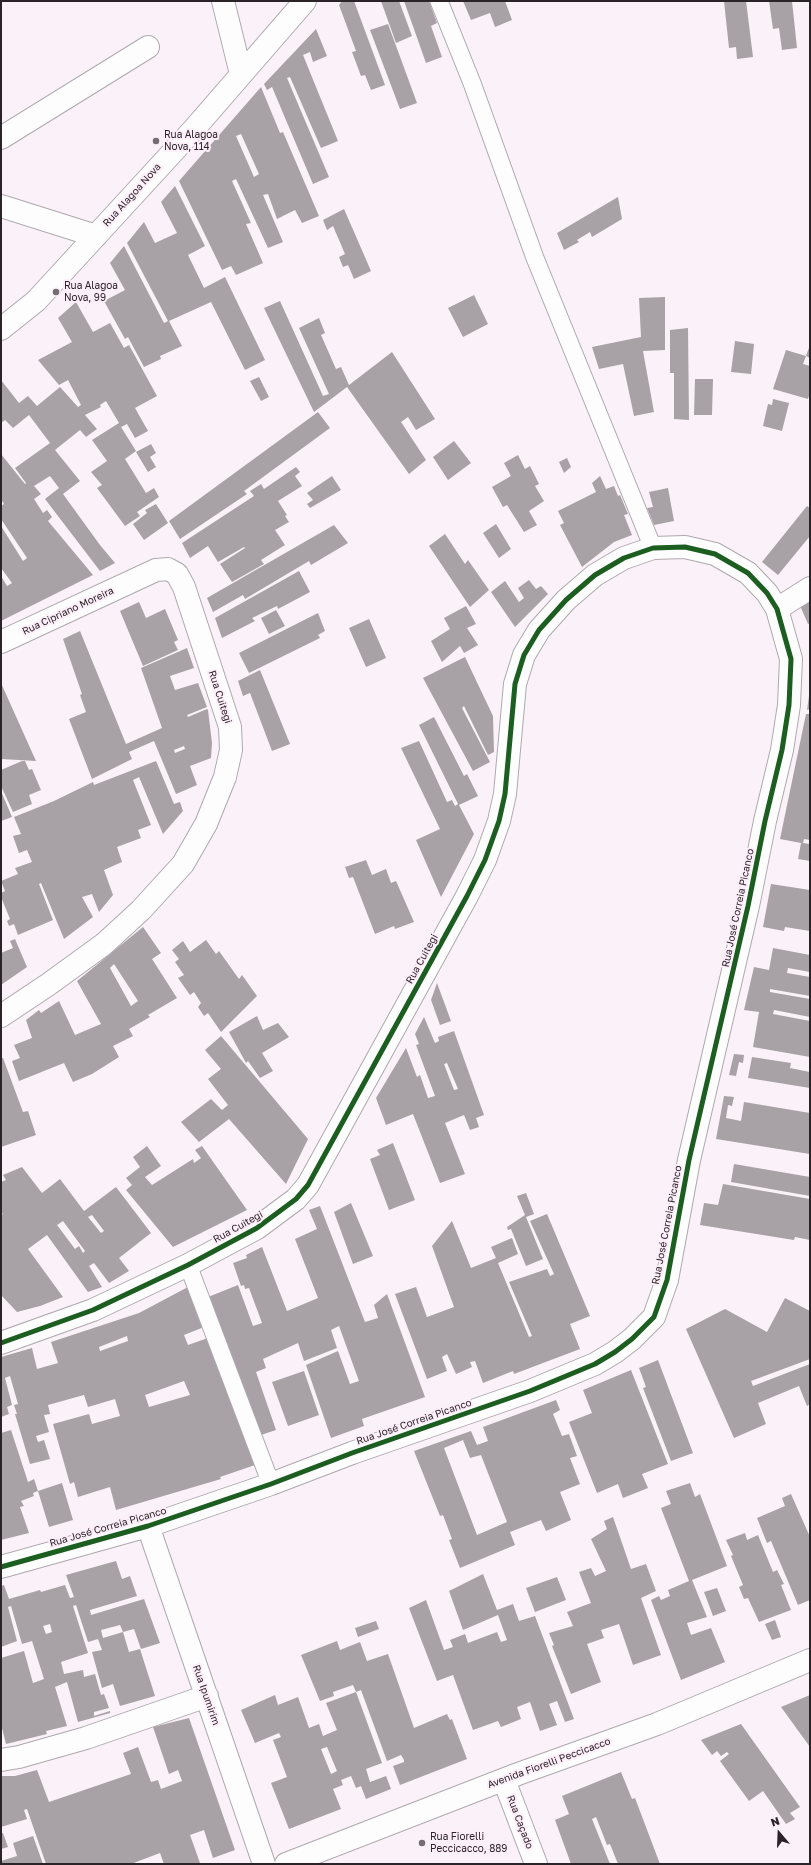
<!DOCTYPE html>
<meta charset="utf-8">
<style>
body{margin:0}
#map{position:relative;width:811px;height:1865px;overflow:hidden;background:#faf2f8;font-family:"Golos Text",sans-serif}
canvas{display:block}
.frame{position:absolute;inset:0;border:2px solid #2a2428;pointer-events:none}
.north{position:absolute;left:759px;top:1813px;width:40px;height:40px;-webkit-text-stroke:3px #fdeef9;paint-order:stroke;rotate:341deg;font-size:11px;font-weight:700;line-height:16px;text-align:center;color:#2a2428}
.north::after{content:'';display:block;margin:auto;width:14px;height:18px;background:#2a2428;clip-path:polygon(50% 0,100% 100%,50% 72%,0 100%)}
</style>
<div id="map">
<canvas width="811" height="1865"></canvas>
<div class="frame"></div>
<div class="north">N</div>
</div>
<script>
const g = document.querySelector('canvas').getContext('2d');
g.lineJoin = 'round';
function paint(path, color) { g.fillStyle = color; g.fill(path, 'evenodd'); }
const poly = rows => new Path2D(rows.map(r => 'M' + r).join(''));
function strokePath(path, color, width, dash) { g.strokeStyle = color; g.lineWidth = width; g.lineCap = dash ? 'butt' : 'round'; g.setLineDash(dash || []); g.stroke(path); }
function write(font, color, halo, rows, align = 'center') {
  g.font = font + ' "Golos Text",sans-serif'; g.lineWidth = 4; g.setLineDash([]); g.textBaseline = 'middle'; g.strokeStyle = halo; g.fillStyle = color; for (const [text, x, y, turn = 0] of rows) {
    g.save(); g.translate(x, y); g.rotate((+turn || 0) * Math.PI / 180); g.textAlign = isNaN(turn) ? turn : align; if (halo) g.strokeText(text, 0, 0); g.fillText(text, 0, 0); g.restore();
  }
}
paint(poly([
 [342,1,354,1,385,85,371,90,365,75,361,76,352,52,356,51,339,5],
 [381,1,399,1,412,36,396,43],
 [404,1,429,1,437,23,431,26,442,57,426,63],
 [463,1,505,1,512,20,495,27,490,13,471,20],
 [724,1,746,1,753,57,737,59,736,47,729,48],
 [769,1,792,1,797,48,782,50,779,28,773,29],
 [388,24,417,103,400,109,370,30],
 [316,29,327,56,313,62,310,52,303,55,338,141,321,148,290,77,287,78,329,177,313,184,272,87,267,90,264,84],
 [261,87,280,133,283,132,319,216,302,223,295,210,277,219,268,194,263,195,283,242,268,248,236,179,232,181,251,223,246,224,263,263,236,275,231,266,222,270,179,181],
 [241,134,259,174,254,177,236,136],
 [175,186,205,246,188,255,204,288,225,277,265,360,245,370,211,302,169,321,182,346,160,356,161,359,144,367,128,337,125,339,104,301,125,290,110,263,124,246,164,323,168,321,127,243,144,222,155,243,177,233,161,202],
 [618,197,622,219,592,237,590,232,577,240,579,242,564,250,557,233],
 [344,209,371,271,354,279,348,265,343,267,339,257,345,254,333,226,327,230,323,220],
 [474,295,488,324,463,337,448,308],
 [665,297,665,350,643,351,654,412,634,416,623,364,599,369,592,347,641,337,639,298],
 [280,301,323,396,329,394,299,328,319,318,325,333,321,335,336,369,341,367,349,385,392,352,435,419,416,430,408,417,401,422,426,460,409,474,347,387,314,412,264,308],
 [76,302,93,332,110,323,124,348,129,345,157,396,135,408,148,431,135,438,127,424,121,427,136,451,125,459,146,493,154,488,159,497,137,512,140,516,125,526,97,488,102,485,91,472,107,461,92,440,119,423,106,401,100,405,101,407,85,415,97,429,86,437,80,430,55,450,80,481,63,494,100,545,115,563,100,571,45,499,59,488,50,476,34,486,41,494,34,499,43,513,47,510,52,517,48,521,93,575,1,621,1,576,7,586,12,583,1,568,1,526,23,561,27,558,1,519,1,506,4,504,1,499,1,454,25,484,26,483,15,468,50,443,29,415,13,428,5,420,1,423,1,380,19,403,28,396,37,406,60,387,78,407,81,405,68,380,59,385,38,360,72,342,58,318],
 [688,328,689,420,674,419,674,373,670,373,670,330],
 [735,341,754,344,751,374,731,372],
 [810,345,810,358,806,356],
 [786,350,806,356,803,364,810,366,810,393,808,399,773,389],
 [259,377,269,397,261,401,250,381],
 [695,379,713,379,712,415,694,415],
 [773,399,789,403,782,431,763,426,768,404,772,405],
 [318,412,330,428,244,491,247,494,180,539,169,521],
 [454,441,471,463,448,480,433,457],
 [151,444,156,453,150,457,156,467,148,472,136,452],
 [518,455,525,469,530,466,539,484,535,486,544,501,529,511,537,525,524,532,507,505,503,507,492,487,511,476,504,463],
 [567,458,571,467,564,473,559,462],
 [296,467,300,472,295,476,302,486,278,501,287,515,285,516,289,522,275,530,285,545,261,560,264,564,232,582,220,564,245,548,244,547,218,562,208,546,190,558,182,543,254,496,250,491,261,484,264,489],
 [332,476,341,490,310,508,307,504,313,500,307,493],
 [600,476,606,489,614,486,618,496,620,495,628,514,624,515,632,535,614,542,582,567,560,525,564,523,558,511,596,492,592,483],
 [668,488,674,521,654,525,647,508,653,507,649,492],
 [156,504,168,523,144,540,133,524,147,513,145,510],
 [807,506,810,508,810,536,778,575,762,562],
 [496,524,511,549,499,558,483,533],
 [334,525,348,543,311,565,309,561,245,599,243,595,213,612,207,598],
 [445,534,465,564,468,560,489,590,470,607,429,546],
 [299,571,310,592,278,609,277,606,252,618,255,621,222,638,215,618],
 [529,580,536,589,541,586,548,594,515,627,491,592,505,581,519,602,524,598,518,588],
 [810,594,810,623,808,624,798,601],
 [139,602,146,618,165,609,178,640,174,642,178,650,143,666,120,611],
 [466,606,476,624,467,628,478,645,464,653,460,646,442,662,431,641,450,629,444,618],
 [276,610,285,626,269,634,261,618],
 [318,613,325,631,318,635,320,638,249,673,239,653],
 [369,619,386,658,366,667,349,628],
 [80,631,126,744,162,728,141,668,187,648,194,668,170,676,175,690,198,683,207,707,187,715,188,717,207,709,208,710,212,743,211,758,190,766,197,785,176,794,154,741,129,752,132,759,92,779,69,719,86,712,80,695,82,694,63,639],
 [184,746,185,749,175,753,174,750],
 [465,657,493,716,494,752,488,755,464,706,462,708,490,762,473,771,423,678],
 [260,670,290,744,272,751,250,693,243,696,238,681],
 [1,683,27,741,36,761,1,759],
 [809,696,810,709,807,710],
 [806,714,810,714,810,840,804,839,803,843,810,844,810,861,798,859,801,843,780,839],
 [434,717,464,776,467,774,478,796,459,805,474,834,441,897,416,840,440,829,401,748,419,741,447,802,452,800,455,806,458,804,419,725],
 [22,761,25,761,29,770,32,769,41,790,29,795,32,804,13,812,1,786,1,770],
 [156,761,174,804,180,802,183,811,163,834,139,777,133,780,151,825,138,830,141,838,117,847,122,862,104,870,113,895,99,912,92,894,82,897,93,917,64,939,41,883,39,884,53,920,18,935,14,924,9,926,7,921,10,919,1,897,1,893,5,891,1,881,18,874,15,868,32,862,27,850,19,853,13,836,21,834,14,817,54,801,93,782,94,785],
 [1,791,12,817,1,821],
 [366,860,372,875,386,869,391,883,396,881,414,922,395,929,394,926,375,934,353,877,349,878,345,867],
 [771,884,810,890,810,931,785,927,784,931,763,927],
 [143,927,161,953,152,959,177,998,148,1015,150,1017,129,1029,133,1036,113,1046,119,1057,92,1074,73,1082,64,1063,19,1081,12,1061,20,1058,14,1045,32,1038,26,1020,39,1010,41,1013,59,1001,75,1035,101,1024,77,981],
 [114,964,138,1001,131,1006,110,968],
 [15,939,27,967,1,985,1,953,13,948,10,941],
 [206,940,216,954,219,951,239,979,242,975,257,996,221,1032,208,1013,204,1016,198,1007,201,1003,194,992,190,995,178,978,184,975,175,962,179,959,172,950,183,941,190,952],
 [773,948,810,955,810,972,788,968,787,973,810,977,810,996,770,989,770,992,810,999,810,1017,774,1010,773,1014,810,1021,810,1057,753,1047,759,1012,744,1010,754,967,769,970],
 [437,983,451,1021,440,1025,431,1000],
 [257,1016,263,1030,278,1023,289,1037,262,1053,273,1071,260,1078,248,1061,246,1063,229,1032],
 [424,1017,435,1043,439,1041,438,1037,454,1031,484,1115,476,1118,479,1127,470,1130,464,1115,445,1123,465,1174,440,1183,413,1114,386,1125,376,1098,406,1048,417,1077,420,1075,428,1098,435,1096,416,1045,419,1044,415,1034],
 [447,1063,458,1089,454,1090,444,1064],
 [221,1036,308,1139,286,1184,229,1119,199,1142,181,1122,211,1099,222,1110,228,1105,208,1079,221,1069,205,1050],
 [734,1054,744,1055,743,1063,739,1062,736,1076,729,1075],
 [752,1057,791,1063,790,1068,810,1072,810,1088,748,1078],
 [1,1058,3,1058,23,1112,28,1111,36,1135,1,1147],
 [724,1096,734,1097,732,1106,728,1105,726,1118,741,1121,744,1102,810,1113,810,1154,716,1139],
 [393,1143,415,1200,389,1210,370,1159,380,1155,377,1150],
 [147,1146,161,1166,145,1177,152,1185,193,1159,194,1163,201,1158,195,1150,202,1146,247,1210,173,1247,126,1190,132,1185,126,1178,140,1167,133,1157],
 [734,1164,810,1177,810,1196,731,1182],
 [22,1167,42,1193,60,1179,84,1211,116,1187,151,1233,119,1258,129,1271,109,1283,94,1263,89,1266,102,1287,88,1292,47,1235,28,1249,63,1297,40,1306,17,1312,1,1295,1,1215,3,1214,1,1212,1,1182,6,1180,3,1175],
 [92,1215,104,1231,101,1233,88,1217],
 [63,1221,85,1251,83,1253,79,1246,75,1249,57,1225],
 [723,1184,810,1199,810,1240,795,1237,794,1240,700,1225,704,1203,718,1205],
 [526,1193,534,1214,526,1217,543,1259,526,1266,511,1229,508,1230,507,1227,525,1215,517,1196],
 [351,1203,373,1256,353,1264,334,1212],
 [320,1206,365,1322,378,1318,374,1305,387,1294,425,1397,362,1419,364,1426,331,1438,306,1365,338,1351,350,1384,359,1381,339,1326,331,1330,337,1348,304,1361,298,1343,263,1359,266,1368,256,1372,276,1430,255,1437,203,1299,238,1285,253,1326,262,1323,249,1288,245,1289,244,1285,241,1286,233,1263,247,1258,246,1255,262,1247,287,1311,318,1298,295,1239,317,1229,309,1210],
 [547,1214,590,1316,570,1324,580,1349,514,1374,513,1371,483,1383,475,1361,470,1362,472,1367,456,1374,447,1354,442,1357,447,1371,427,1379,395,1294,416,1287,427,1317,454,1307,432,1246,452,1221,471,1268,496,1258,491,1247,512,1238,518,1254,498,1263,529,1337,532,1336,509,1282,547,1269,550,1276,554,1274,530,1221],
 [188,1287,204,1327,184,1335,188,1345,208,1338,258,1464,220,1477,221,1479,116,1510,110,1487,78,1497,74,1482,70,1484,53,1424,89,1414,92,1424,120,1416,115,1399,88,1407,84,1395,48,1405,50,1414,44,1415,49,1432,36,1436,38,1442,44,1440,50,1459,30,1464,15,1414,17,1414,14,1405,18,1404,10,1376,5,1378,12,1405,7,1407,9,1414,1,1417,1,1357,32,1348,37,1369,58,1363,51,1342,139,1313],
 [127,1336,128,1341,100,1351,99,1347],
 [184,1381,190,1395,149,1407,145,1395],
 [785,1298,810,1311,810,1359,751,1381,753,1386,810,1364,810,1404,807,1406,799,1386,758,1403,766,1424,734,1438,686,1329,725,1309,767,1332],
 [658,1360,693,1453,671,1461,643,1388,646,1387,639,1368],
 [631,1370,668,1464,642,1474,648,1488,623,1498,618,1484,597,1493,569,1422,592,1413,583,1390],
 [304,1371,319,1415,288,1426,272,1382],
 [556,1400,560,1410,553,1414,562,1436,569,1434,577,1456,570,1458,580,1484,560,1492,571,1520,546,1531,541,1520,510,1532,515,1545,460,1568,449,1540,452,1539,443,1515,440,1516,414,1451,471,1431,477,1445,488,1441,483,1427],
 [463,1440,470,1458,481,1455,507,1522,477,1535,444,1448],
 [11,1430,28,1482,34,1479,38,1491,62,1483,73,1520,49,1527,38,1491,33,1493,34,1496,21,1501,24,1506,20,1507,29,1533,1,1540,1,1433],
 [690,1483,695,1497,700,1494,727,1566,692,1580,707,1617,687,1623,691,1635,711,1628,725,1662,681,1680,651,1600,659,1596,661,1600,670,1596,668,1590,689,1581,661,1508,671,1504,666,1491],
 [791,1494,810,1537,810,1600,798,1605,771,1541,767,1543,757,1518,785,1506,782,1498],
 [613,1517,631,1569,646,1564,656,1591,641,1598,661,1655,633,1665,619,1624,601,1630,604,1638,587,1644,601,1682,571,1694,552,1646,554,1645,549,1633,573,1626,567,1612,591,1603,579,1572,591,1568,595,1576,606,1571,591,1539,607,1529,604,1521],
 [745,1533,747,1540,758,1535,773,1572,777,1570,784,1584,781,1585,791,1610,759,1622,748,1598,744,1599,739,1587,743,1585,731,1556,733,1555,726,1540],
 [116,1561,122,1579,130,1576,137,1596,90,1610,91,1615,144,1599,160,1643,141,1649,134,1629,123,1632,120,1625,101,1630,103,1638,123,1632,129,1652,140,1649,155,1696,120,1706,113,1684,102,1688,92,1652,102,1650,98,1639,88,1642,76,1605,73,1606,88,1653,61,1662,64,1674,83,1670,84,1677,95,1674,101,1695,104,1694,109,1708,94,1712,94,1716,110,1711,110,1713,78,1722,67,1682,55,1687,67,1726,46,1731,47,1734,6,1744,1,1724,1,1658,24,1651,33,1683,44,1679,32,1641,22,1644,11,1606,8,1607,17,1641,1,1647,1,1586,4,1585,9,1599,40,1590,41,1592,65,1585,70,1598,74,1597,66,1575],
 [50,1624,52,1632,46,1634,43,1626],
 [483,1574,497,1610,513,1604,519,1621,535,1616,574,1719,565,1722,557,1701,549,1704,557,1725,540,1731,530,1702,517,1707,521,1719,501,1727,498,1721,473,1730,453,1675,437,1681,409,1608,426,1600,444,1650,453,1647,450,1640,465,1634,468,1643,497,1632,501,1642,507,1640,498,1615,463,1630,449,1591],
 [557,1577,566,1600,535,1612,526,1588],
 [717,1588,726,1611,713,1616,704,1592],
 [775,1620,781,1637,772,1640,765,1624],
 [376,1621,379,1629,358,1637,355,1628],
 [337,1641,340,1650,360,1642,367,1661,388,1654,414,1728,447,1714,450,1720,452,1719,467,1759,400,1785,393,1766,404,1762,404,1760,401,1755,387,1761,361,1690,356,1692,382,1763,366,1769,370,1782,386,1776,391,1789,366,1799,361,1786,356,1788,351,1776,341,1780,339,1775,343,1785,333,1789,341,1809,289,1829,271,1783,287,1777,273,1740,281,1737,279,1733,255,1743,241,1710,275,1695,278,1705,298,1697,309,1728,319,1724,323,1736,337,1730,326,1703,356,1692,353,1685,333,1692,334,1696,320,1701,301,1655],
 [327,1747,337,1771,331,1774,321,1749],
 [810,1695,810,1747,781,1707],
 [189,1718,235,1850,213,1858,204,1830,190,1835,200,1863,196,1864,164,1864,160,1853,131,1864,46,1864,27,1809,24,1810,27,1819,1,1827,1,1776,15,1776,37,1770,49,1802,131,1774,123,1753,138,1747,151,1782,158,1780,161,1789,182,1781,178,1770,169,1774,153,1727],
 [741,1724,800,1807,790,1813,795,1819,786,1824,763,1791,749,1801,720,1761,729,1754,727,1752,721,1756,717,1751,712,1755,701,1740],
 [621,1772,632,1799,635,1798,660,1864,618,1864,610,1844,607,1845,596,1817,592,1819,610,1864,571,1864,555,1820,569,1814,562,1796],
 [1,1833,3,1833,8,1847,1,1849],
 [33,1836,43,1864,1,1864,1,1861,17,1856,13,1843]
]), '#a8a1a6');
const service = poly([
 [439,1,472,83,535,258,653,548],
 [188,1265,271,1484]
]);
const minor = poly([
 [223,1,241,74],
 [1,138,148,47],
 [1,206,96,236],
 [1,329,36,301,194,129,305,1],
 [777,609,810,588],
 [1,642,156,570,168,569,177,574,184,587,230,727,231,750,225,777,206,824,183,864,141,910,104,944,49,984,1,1016],
 [1,1343,93,1310,188,1265,257,1228,296,1199,308,1185,467,896,485,860,499,821,505,794,515,684,524,655,539,630,566,600,595,575,624,558,653,548,685,547,715,554,748,573,767,593,777,609,791,659,789,705,782,750,765,821,748,906,689,1160,667,1280,654,1317,632,1339,615,1352,595,1364,530,1391,352,1453,271,1484,148,1526,1,1567],
 [148,1526,264,1864],
 [1,1760,19,1757,86,1738,207,1696],
 [504,1780,536,1864]
]);
const secondary = poly([
 [286,1864,518,1774,657,1724,810,1660]
]);
strokePath(service, '#aea8ad', 19);
strokePath(minor, '#aea8ad', 24);
strokePath(secondary, '#aea8ad', 24);
strokePath(service, '#fefdfe', 17);
strokePath(minor, '#fefdfe', 22);
strokePath(secondary, '#fefdfe', 22);
strokePath(poly([
 [1,1343,93,1310,188,1265,257,1228,296,1199,308,1185,467,896,485,860,499,821,505,794,515,684,524,655,539,630,566,600,595,575,624,558,653,548,685,547,715,554,748,573,767,593,777,609,791,659,789,705,782,750,765,821,748,906,689,1160,667,1280,654,1317,632,1339,615,1352,595,1364,530,1391,352,1453,271,1484,148,1526,1,1567]
]), '#1b5e20', 5);
for (const [x, y, r, color] of [
 [156,141,4,"#736c71"],
 [56,292,4,"#736c71"],
 [422,1843,4,"#736c71"]
]) { const dot = new Path2D(); dot.arc(x, y, r, 0, 2 * Math.PI); g.fillStyle = color; g.fill(dot); strokePath(dot, '#fdeef9', 1.5); }
write('10px', '#2a2428', '#fdeef9', [
 ["Rua Alagoa",164,135],
 ["Nova, 114",164,147],
 ["Rua Alagoa",64,286],
 ["Nova, 99",64,298],
 ["Rua Fiorelli",430,1837],
 ["Peccicacco, 889",430,1849]
], 'left');
write('10px', '#2a2428', '#fdeef9', [
 ["Rua Alagoa Nova",132,195,-48],
 ["Rua Cipriano Moreira",68,611,-25],
 ["Rua Cuitegi",220,697,72],
 ["Rua José Correia Picanco",738,908,-78],
 ["Rua Cuitegi",422,959,-61],
 ["Rua José Correia Picanco",667,1225,-79],
 ["Rua Cuitegi",238,1227,-29],
 ["Rua José Correia Picanco",414,1422,-19],
 ["Rua José Correia Picanco",108,1527,-16],
 ["Rua Ipumirim",206,1695,71],
 ["Avenida Fiorelli Peccicacco",549,1763,-20],
 ["Rua Caçado",520,1822,69]
]);
</script>
